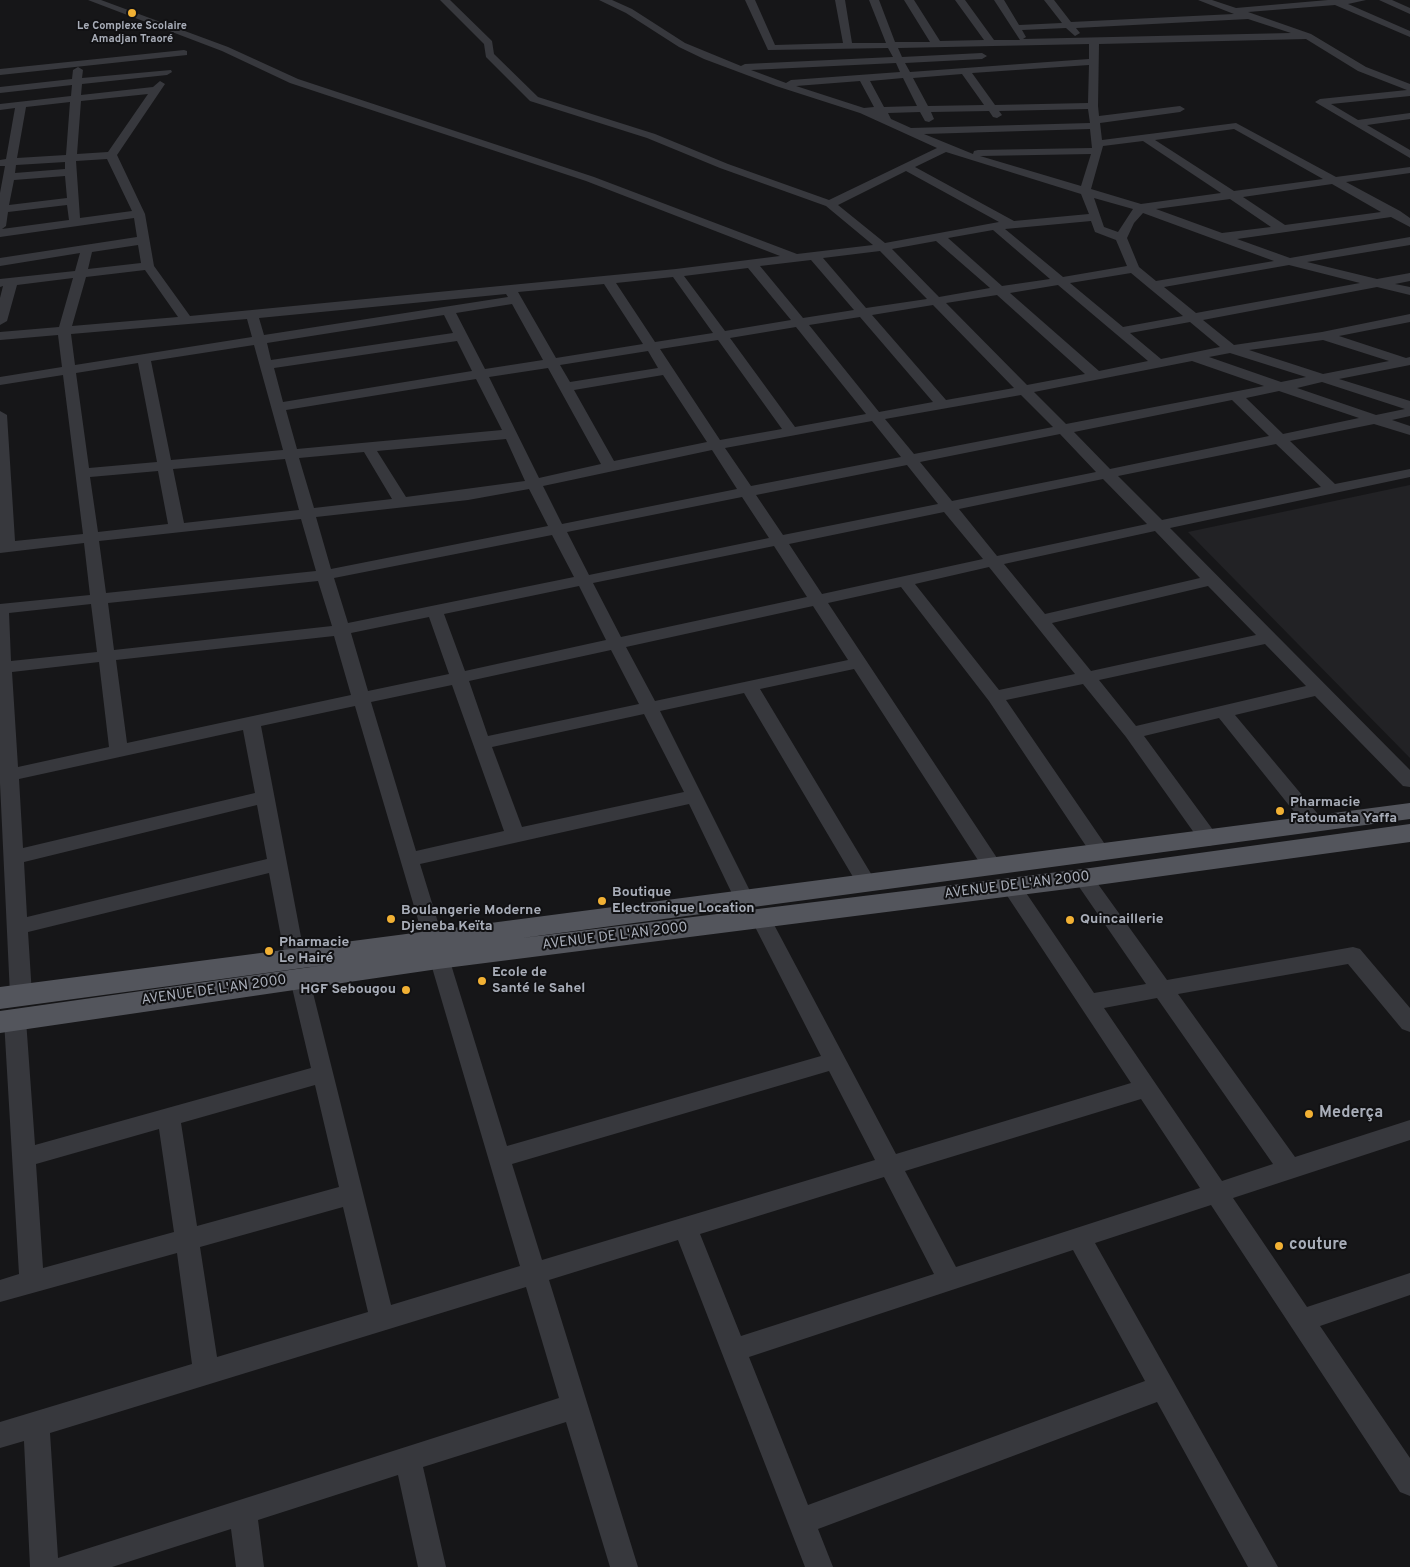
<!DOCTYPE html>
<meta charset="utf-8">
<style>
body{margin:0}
canvas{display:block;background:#161618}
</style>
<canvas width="1410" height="1567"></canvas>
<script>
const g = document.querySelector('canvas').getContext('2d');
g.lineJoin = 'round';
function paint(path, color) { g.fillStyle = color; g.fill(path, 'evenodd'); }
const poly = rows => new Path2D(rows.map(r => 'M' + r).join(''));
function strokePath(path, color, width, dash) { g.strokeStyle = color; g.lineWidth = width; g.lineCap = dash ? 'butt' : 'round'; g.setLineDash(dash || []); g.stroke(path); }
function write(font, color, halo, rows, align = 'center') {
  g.font = font + ' Overpass,sans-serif'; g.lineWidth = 4; g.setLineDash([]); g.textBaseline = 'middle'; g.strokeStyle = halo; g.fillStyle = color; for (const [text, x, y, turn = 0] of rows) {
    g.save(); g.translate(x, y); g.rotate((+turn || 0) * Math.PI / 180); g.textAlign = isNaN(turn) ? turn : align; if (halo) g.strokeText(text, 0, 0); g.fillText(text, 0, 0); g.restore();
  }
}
paint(poly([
 [1410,485,1410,758,1188,532]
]), '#222225');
paint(poly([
 [88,0,101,0,228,47,298,79,594,177,797,254,873,245,826,206,720,168,647,138,530,101,486,57,484,44,440,0,450,0,492,41,494,54,538,97,655,134,728,164,829,200,937,148,860,113,776,86,704,59,679,47,626,13,599,0,612,0,632,9,685,43,741,66,745,64,893,57,888,48,768,50,745,0,755,0,775,45,843,43,835,0,845,0,852,43,886,43,869,0,879,0,895,42,930,42,904,0,914,0,940,41,984,40,955,0,965,0,994,40,1020,40,994,0,1004,0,1019,25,1062,23,1044,0,1054,0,1071,22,1234,14,1198,0,1212,0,1236,8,1328,0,1366,0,1348,4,1410,31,1410,37,1335,5,1248,12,1311,34,1366,67,1410,84,1410,96,1331,104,1358,120,1410,113,1410,119,1367,125,1410,150,1410,158,1315,102,1320,99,1407,90,1358,71,1306,39,1099,44,1098,106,1099,116,1180,106,1185,109,1180,112,1100,123,1102,140,1236,123,1336,177,1410,167,1410,173,1346,182,1400,211,1410,218,1410,227,1391,217,1237,239,1290,258,1410,237,1410,245,1307,262,1377,279,1410,273,1410,281,1395,284,1410,287,1410,295,1377,287,1203,320,1234,345,1322,332,1410,314,1410,322,1339,336,1406,358,1410,357,1410,365,1339,379,1410,401,1410,416,1392,420,1410,426,1410,435,1374,424,1290,441,1335,484,1410,469,1410,477,1170,528,1410,770,1410,787,1403,786,1315,696,1235,715,1322,819,1325,824,1322,829,1315,831,1308,829,1219,718,1144,736,1216,834,1219,839,1216,844,1209,846,1202,844,1126,737,1083,684,1006,700,1111,853,1108,858,1101,860,1094,858,989,701,901,587,828,603,999,861,1002,866,999,871,992,873,985,871,854,669,760,689,873,877,876,882,873,887,866,889,859,887,744,693,660,711,754,899,751,904,744,906,737,904,689,804,420,864,507,1146,821,1056,751,919,754,914,761,911,768,914,771,919,896,1154,1131,1083,1004,891,1001,886,1004,881,1011,879,1018,881,1094,993,1146,984,1073,878,1076,873,1083,871,1090,873,1167,980,1353,947,1360,949,1410,1008,1410,1032,1402,1029,1348,964,1178,994,1295,1157,1410,1120,1410,1140,1233,1198,1307,1307,1410,1273,1410,1295,1320,1326,1410,1458,1410,1496,1400,1492,1211,1205,1095,1243,1278,1567,1248,1567,1157,1402,818,1529,833,1567,805,1567,678,1240,549,1280,638,1567,610,1567,566,1422,423,1467,446,1567,418,1567,398,1475,258,1520,264,1567,236,1567,231,1529,112,1567,30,1567,24,1441,0,1448,0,1422,192,1364,177,1253,0,1302,0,1280,19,1274,4,1020,7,1014,15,1011,23,1014,26,1020,35,1145,311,1068,290,979,294,973,301,971,308,973,391,1305,520,1266,355,706,261,726,305,958,302,964,295,966,288,964,285,958,269,873,28,932,32,995,29,1001,21,1003,13,1001,10,995,0,783,0,604,90,595,84,543,0,553,0,411,7,415,15,541,83,534,63,375,0,385,0,377,62,367,58,335,0,340,0,332,59,327,73,278,17,285,7,321,0,325,0,298,3,286,0,287,0,279,75,271,80,253,0,266,0,258,137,237,134,218,0,237,0,193,5,166,0,166,0,160,6,159,15,108,0,110,0,104,71,96,72,85,0,93,0,87,72,79,73,70,78,67,83,70,82,78,171,70,172,72,167,75,82,84,81,95,153,87,160,81,165,84,117,155,145,214,154,266,190,316,676,269,780,256,586,181,290,83,222,51,88,0],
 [1248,19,1291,33,1023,39,1026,37,1022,30,1066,28,1075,36,1080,33,1076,28,1248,19],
 [1089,44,1089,59,910,72,905,63,982,59,987,56,982,53,902,57,898,48,1089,44],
 [896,63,900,72,791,80,786,83,751,70,896,63],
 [1089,65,1088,103,995,105,972,73,1089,65],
 [962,74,984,105,928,106,913,78,962,74],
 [903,78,917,106,884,107,870,81,903,78],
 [860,81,874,107,864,108,796,86,860,81],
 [148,94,108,152,77,154,81,101,148,94],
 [70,102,66,155,17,158,26,107,70,102],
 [1088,109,1090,123,911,128,891,119,888,113,920,112,925,121,929,122,934,119,931,112,989,111,993,117,997,118,1002,115,999,111,1088,109],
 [1090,129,1092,148,978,150,974,151,973,154,924,134,1090,129],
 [1234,129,1323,179,1234,191,1155,140,1234,129],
 [1143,141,1221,193,1141,204,1091,189,1103,146,1143,141],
 [946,152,1081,194,1089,214,1014,221,915,167,946,152],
 [1091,154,1081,186,980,156,1091,154],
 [107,159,132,211,80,218,76,161,107,159],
 [65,162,65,169,15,173,16,165,65,162],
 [906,171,999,222,885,243,838,205,906,171],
 [65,176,67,198,9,205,14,180,65,176],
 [1332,184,1381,212,1285,225,1243,197,1332,184],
 [1094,198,1133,209,1118,232,1104,227,1094,198],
 [1230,199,1271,227,1222,233,1156,209,1230,199],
 [67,205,69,220,2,229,6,226,8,212,67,205],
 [1143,213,1274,261,1156,281,1139,267,1127,238,1134,223,1143,213],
 [1091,221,1095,232,1116,240,1127,266,1063,277,1005,229,1091,221],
 [993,230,1050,279,1002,286,948,238,993,230],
 [936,241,990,288,939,297,892,249,936,241],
 [138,245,141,263,88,269,92,252,138,245],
 [880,251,927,299,866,308,823,258,880,251],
 [811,260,854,310,803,318,760,266,811,260],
 [1289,265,1360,283,1196,313,1164,287,1289,265],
 [748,268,791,320,725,331,684,276,748,268],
 [145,270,178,317,72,326,86,277,145,270],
 [1131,273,1149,288,1183,316,1123,327,1070,283,1131,273],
 [673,277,713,333,655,342,616,283,673,277],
 [604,284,643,344,556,358,518,292,604,284],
 [1058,285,1148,361,1099,371,1010,293,1058,285],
 [506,294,508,297,264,335,259,318,506,294],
 [997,295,1085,374,1027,385,946,303,997,295],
 [512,304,543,360,485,369,456,313,512,304],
 [933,305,1014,388,946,400,872,315,933,305],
 [444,315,453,333,271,360,267,343,444,315],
 [860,317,933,402,879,412,809,325,860,317],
 [247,319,252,337,75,365,71,334,247,319],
 [1190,322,1220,347,1161,359,1130,333,1190,322],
 [796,327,866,414,795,427,730,338,796,327],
 [718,340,782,429,720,440,660,349,718,340],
 [1323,340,1389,361,1323,374,1249,350,1323,340],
 [457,341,472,371,283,402,274,368,457,341],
 [254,345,283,450,171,460,151,361,254,345],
 [648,351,658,368,570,382,560,365,648,351],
 [1230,353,1306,377,1281,382,1209,357,1230,353],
 [1192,361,1264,386,1066,424,1034,392,1192,361],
 [138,363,157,462,89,468,76,373,138,363],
 [548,368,601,464,539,478,489,377,548,368],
 [663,375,707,442,614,461,574,390,663,375],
 [476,379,502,430,297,449,286,410,476,379],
 [1322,382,1405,409,1376,415,1297,388,1322,382],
 [1279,391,1359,418,1283,434,1246,398,1279,391],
 [1021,395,1053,427,914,454,885,419,1021,395],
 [1232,400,1269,436,1110,469,1074,432,1232,400],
 [872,421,901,457,751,486,725,448,872,421],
 [1060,434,1096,472,952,501,920,462,1060,434],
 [506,439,525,481,406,497,377,451,506,439],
 [1276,444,1321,487,1162,520,1118,476,1276,444],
 [712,450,737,489,562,524,543,486,712,450],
 [364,452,392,499,314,508,299,458,364,452],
 [285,459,299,510,184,523,173,469,285,459],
 [907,465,938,504,783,535,756,495,907,465],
 [158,471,168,524,98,532,90,477,158,471],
 [1103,479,1147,524,997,556,959,509,1103,479],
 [529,489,548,526,331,569,316,517,468,500,529,489],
 [742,497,769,538,589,575,567,532,742,497],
 [944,512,983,559,822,594,789,544,944,512],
 [301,519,316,571,106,593,99,541,301,519],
 [1155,531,1200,578,1045,614,1004,564,1155,531],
 [552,535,574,577,348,623,334,578,552,535],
 [774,546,807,597,621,637,593,583,774,546],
 [989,567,1075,674,999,690,915,584,989,567],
 [318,581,332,626,114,650,108,603,318,581],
 [579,586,606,640,465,671,444,614,579,586],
 [1208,586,1256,635,1091,671,1052,623,1208,586],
 [91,604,97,652,11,661,9,613,91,604],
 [813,606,848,660,655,701,626,647,813,606],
 [429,617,449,674,368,691,351,633,429,617],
 [334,636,351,695,127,743,116,660,334,636],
 [1265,644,1306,686,1136,726,1099,680,1265,644],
 [611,650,639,704,488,736,469,681,611,650],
 [99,662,109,747,18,767,12,672,99,662],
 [452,685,504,831,416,851,371,702,452,685],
 [644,714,684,792,522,827,492,747,644,714],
 [243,730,255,793,23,848,19,779,243,730],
 [257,805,267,859,27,917,24,862,257,805],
 [1157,998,1273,1164,1222,1181,1104,1008,1157,998],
 [829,1071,875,1160,542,1260,512,1164,829,1071],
 [315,1085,339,1187,197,1226,181,1123,315,1085],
 [1141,1099,1200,1188,956,1267,905,1171,1141,1099],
 [159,1129,174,1232,43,1268,36,1164,159,1129],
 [884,1177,934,1274,741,1336,700,1234,884,1177],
 [343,1207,368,1312,217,1357,200,1247,343,1207],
 [1073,1250,1145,1381,808,1505,749,1357,1073,1250],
 [526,1287,559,1398,58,1558,50,1433,526,1287],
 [1379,0,1392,0,1410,8,1410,14,1379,0],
 [184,50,187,51,187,55,0,75,0,69,184,50]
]), '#37383d');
paint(poly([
 [1410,803,1410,819,522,938,1083,869,1410,824,1410,842,1083,887,438,969,0,1033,0,1011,332,964,0,1009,0,987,1410,803]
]), '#53555c');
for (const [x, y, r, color] of [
 [132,13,5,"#f2b134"],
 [1280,811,5,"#f2b134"],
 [602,901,5,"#f2b134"],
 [391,919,5,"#f2b134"],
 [1070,920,5,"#f2b134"],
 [269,951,5,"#f2b134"],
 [482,981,5,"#f2b134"],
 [406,990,5,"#f2b134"],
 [1309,1114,5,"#f2b134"],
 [1279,1246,5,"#f2b134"]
]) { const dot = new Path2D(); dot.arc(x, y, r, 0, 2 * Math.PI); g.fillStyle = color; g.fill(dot); strokePath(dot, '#111113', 2); }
write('bold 11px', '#a8adb8', '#111113', [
 ["Le Complexe Scolaire",132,27],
 ["Amadjan Traoré",132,40]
]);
write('bold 14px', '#a8adb8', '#111113', [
 ["Pharmacie",1290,803],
 ["Fatoumata Yaffa",1290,819],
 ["Boutique",612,893],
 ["Electronique Location",612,909],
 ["Boulangerie Moderne",401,911],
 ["Djeneba Keïta",401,927],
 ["Quincaillerie",1080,920],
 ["Pharmacie",279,943],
 ["Le Hairé",279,959],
 ["Ecole de",492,973],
 ["Santé le Sahel",492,989],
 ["HGF Sebougou",396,990,"right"]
], 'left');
write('14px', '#a8adb8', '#111113', [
 ["AVENUE DE L'AN 2000",1017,886,-7],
 ["AVENUE DE L'AN 2000",615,937,-7],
 ["AVENUE DE L'AN 2000",214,991,-8]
]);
write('bold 16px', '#a8adb8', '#111113', [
 ["Mederça",1319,1114],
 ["couture",1289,1246]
], 'left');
</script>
